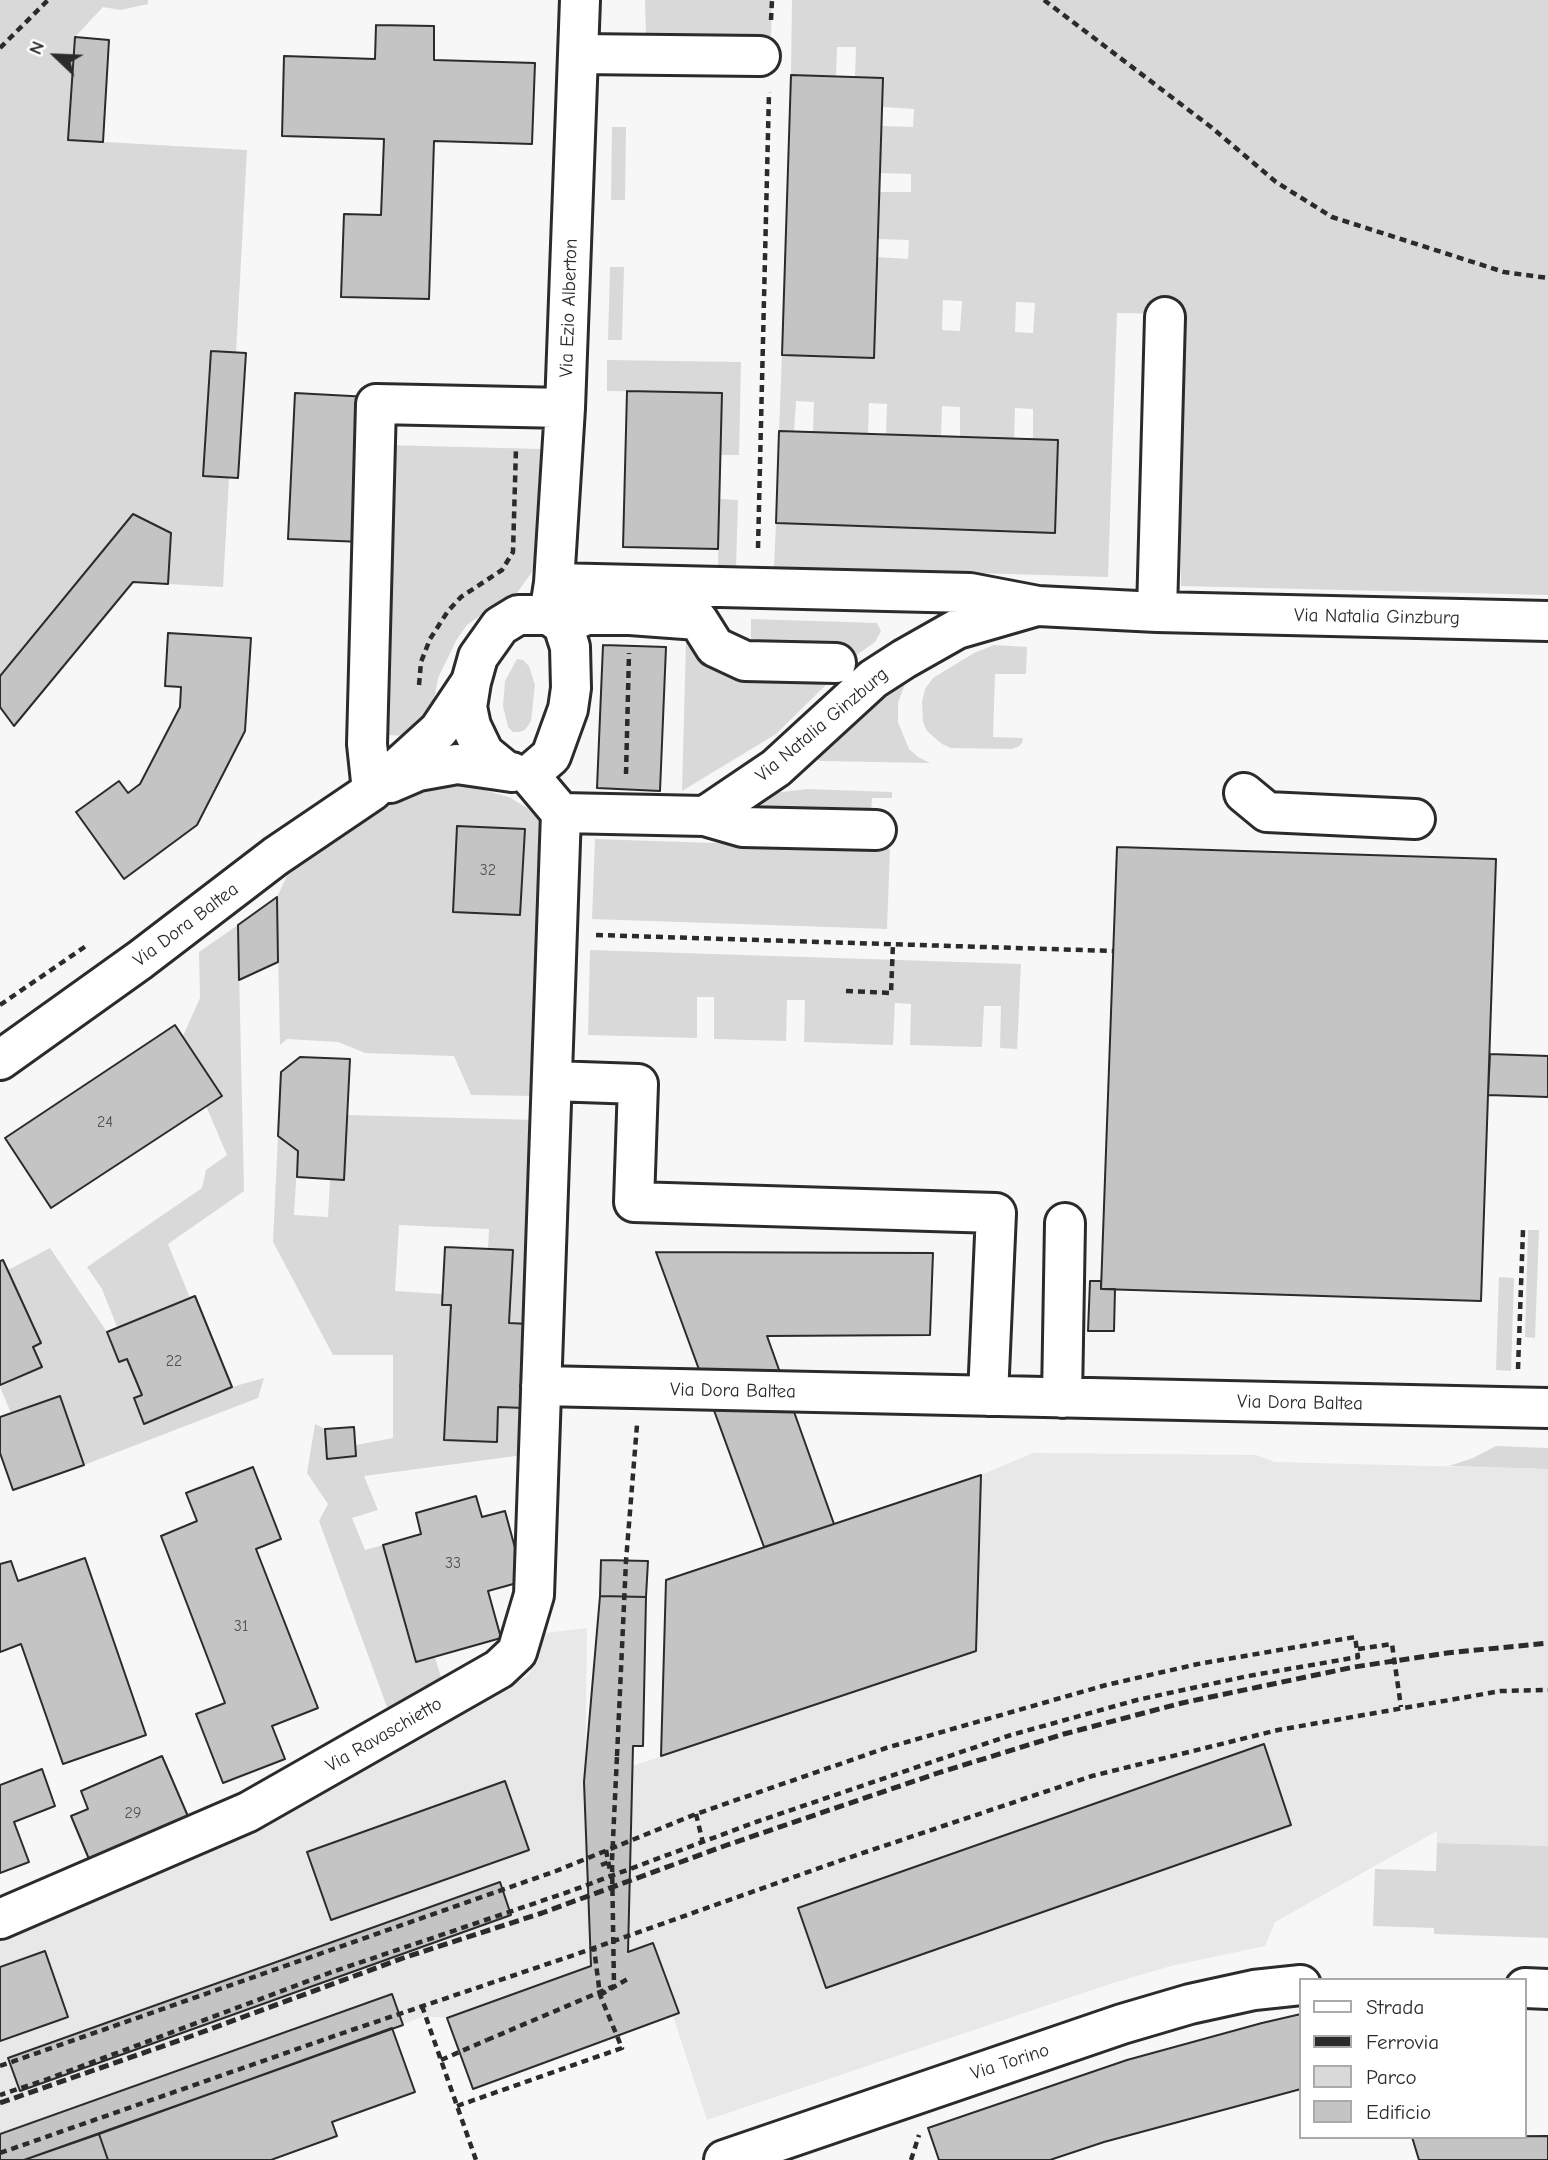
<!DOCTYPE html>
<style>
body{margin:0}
#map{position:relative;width:1548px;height:2160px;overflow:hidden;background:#f7f7f7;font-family:"Comic Neue",sans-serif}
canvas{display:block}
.legend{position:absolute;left:1299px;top:1978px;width:228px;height:161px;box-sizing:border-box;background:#fff;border:2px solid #aaa;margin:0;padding:9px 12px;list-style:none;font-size:21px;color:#2b2b2b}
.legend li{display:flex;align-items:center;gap:14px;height:35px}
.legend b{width:35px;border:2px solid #aaa}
.north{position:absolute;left:21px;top:21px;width:70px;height:70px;-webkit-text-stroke:5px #fff;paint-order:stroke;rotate:293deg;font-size:19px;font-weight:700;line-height:28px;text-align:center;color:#2b2b2b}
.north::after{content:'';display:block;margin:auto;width:24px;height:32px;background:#2b2b2b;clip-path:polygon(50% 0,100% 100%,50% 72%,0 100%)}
</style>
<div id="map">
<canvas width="1548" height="2160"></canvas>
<ul class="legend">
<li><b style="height:9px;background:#fff"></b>Strada</li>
<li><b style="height:9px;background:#2b2b2b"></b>Ferrovia</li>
<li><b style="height:19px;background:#d9d9d9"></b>Parco</li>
<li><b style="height:19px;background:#c4c4c4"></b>Edificio</li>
</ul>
<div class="north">N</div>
</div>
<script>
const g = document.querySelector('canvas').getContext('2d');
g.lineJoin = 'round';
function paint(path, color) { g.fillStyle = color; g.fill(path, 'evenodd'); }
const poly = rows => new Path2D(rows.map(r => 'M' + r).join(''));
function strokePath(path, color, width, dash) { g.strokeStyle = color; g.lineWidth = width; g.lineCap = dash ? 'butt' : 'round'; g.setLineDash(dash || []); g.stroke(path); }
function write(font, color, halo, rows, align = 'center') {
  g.font = font + ' "Comic Neue",sans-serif'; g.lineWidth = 6; g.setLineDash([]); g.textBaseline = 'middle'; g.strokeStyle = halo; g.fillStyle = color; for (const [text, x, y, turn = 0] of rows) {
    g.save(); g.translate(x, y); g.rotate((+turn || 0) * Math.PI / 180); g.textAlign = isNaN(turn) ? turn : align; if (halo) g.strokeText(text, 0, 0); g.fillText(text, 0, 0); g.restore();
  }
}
paint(poly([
 [1033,1453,1256,1455,1275,1462,1548,1469,1548,1846,1437,1843,1437,1831,1275,1922,1265,1946,1171,1966,1113,1983,707,2120,673,2016,679,2013,653,1943,447,2018,425,2016,24,2160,0,2160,0,1928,212,1840,528,1676,535,1663,537,1634,587,1628,585,1782,975,1651,981,1475]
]), '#e8e8e8');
paint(poly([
 [0,0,148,0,148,4,120,10,103,7,75,37,69,140,247,150,236,353,211,352,203,476,229,478,223,587,168,584,171,533,133,515,0,676],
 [645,0,772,0,771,36,646,35],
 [792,0,1548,0,1548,595,1181,586,1181,526,1175,525,1177,314,1117,313,1108,577,774,567,776,523,1055,533,1058,441,1033,440,1033,409,1015,408,1014,439,960,437,960,407,942,406,941,437,886,435,887,404,869,403,868,434,813,432,814,402,796,401,794,432,779,431,782,355,874,358,877,257,908,259,909,240,878,239,880,192,911,192,911,174,880,173,882,126,913,127,914,109,883,107,883,78,855,77,856,47,837,47,836,77,791,75],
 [943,300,962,301,960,331,942,330],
 [1016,302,1035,303,1033,333,1015,332],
 [612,127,626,127,625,200,611,200],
 [610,267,624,267,622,340,608,340],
 [607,360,741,362,739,455,721,455,722,393,607,391],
 [384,445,543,449,539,553,532,572,514,597,491,608,467,625,457,639,438,678,433,705,418,720,408,736,389,735,389,724,375,723],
 [719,499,738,500,736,568,718,568],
 [751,619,877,623,881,631,875,642,858,654,841,670,751,643],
 [686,641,693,641,834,677,776,734,682,791],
 [994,645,1027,647,1026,674,995,674,993,737,1023,738,1022,743,1018,747,1011,749,951,748,942,744,927,731,923,722,922,702,925,689,933,678,974,653],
 [517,659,523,660,529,666,535,685,531,721,525,730,519,732,513,732,508,727,503,706,505,681],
 [911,668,898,703,898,722,909,749,918,757,930,763,821,761,809,757],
 [469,786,509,797,527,808,538,819,544,830,536,1096,471,1095,454,1056,365,1053,338,1042,287,1039,280,1045,277,897,289,872,385,803,443,787],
 [807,789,892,792,892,798,872,798,871,815,748,811,765,794],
 [595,839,890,849,887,929,592,919],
 [238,925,244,1191,168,1244,190,1298,117,1327,102,1289,87,1267,202,1188,206,1170,227,1155,206,1106,222,1096,183,1036,200,998,199,952],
 [590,950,1021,964,1017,1049,1000,1048,1001,1006,984,1006,982,1047,910,1045,911,1004,895,1003,893,1045,804,1042,805,1000,787,1000,786,1041,714,1039,714,997,697,997,697,1038,588,1035],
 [347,1115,536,1120,528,1324,509,1323,513,1251,488,1249,489,1229,399,1225,395,1291,442,1294,442,1304,451,1305,444,1440,496,1442,498,1407,524,1408,531,1454,364,1476,378,1510,352,1518,365,1550,383,1545,415,1662,435,1657,443,1684,398,1706,387,1707,319,1521,328,1504,307,1473,315,1424,325,1429,328,1459,356,1456,356,1445,393,1438,393,1355,333,1355,273,1242,278,1136,298,1151,294,1215,328,1217,330,1179],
 [1528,1230,1539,1230,1535,1338,1525,1337],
 [50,1248,107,1332,119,1362,127,1359,142,1395,134,1398,144,1423,232,1387,264,1378,258,1398,84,1465,60,1396,11,1413,0,1387,41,1367,33,1347,41,1343,8,1270],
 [1499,1277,1514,1278,1511,1371,1496,1370],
 [1496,1446,1548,1448,1548,1469,1449,1466,1473,1458],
 [1437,1843,1548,1846,1548,1938,1434,1934,1434,1928,1373,1926,1375,1869,1436,1871]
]), '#d9d9d9');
const building = poly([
 [376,25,434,26,434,60,535,63,532,144,434,141,429,299,341,297,344,214,381,215,384,139,282,136,284,56,375,59,376,25],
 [75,37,109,40,103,142,68,140,75,37],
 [791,75,883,78,874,358,782,355,791,75],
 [211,351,246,353,238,478,203,476,211,351],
 [627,391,722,393,718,549,623,547,627,391],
 [295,393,369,397,363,542,288,539,295,393],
 [779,431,1058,440,1055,533,776,523,779,431],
 [133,514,171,533,168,584,133,582,14,726,0,707,0,676,133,514],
 [168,633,251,638,245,731,197,825,124,879,76,812,119,781,128,793,140,784,180,707,181,687,165,686,168,633],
 [603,645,666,647,660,791,597,788,603,645],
 [457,826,525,829,520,915,453,912,457,826],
 [1117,847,1496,859,1481,1301,1101,1289,1117,847],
 [277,897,278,962,239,980,238,925,277,897],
 [175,1025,222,1096,51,1208,5,1138,175,1025],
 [1490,1054,1548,1056,1548,1097,1488,1095,1490,1054],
 [300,1057,350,1059,344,1180,297,1177,298,1151,278,1136,281,1072,300,1057],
 [445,1247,513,1250,509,1323,528,1324,524,1408,498,1407,497,1442,444,1440,451,1305,442,1305,445,1247],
 [656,1252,933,1253,930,1335,767,1336,834,1524,764,1547,656,1252],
 [3,1260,41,1343,33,1347,42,1367,0,1385,0,1261,3,1260],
 [1090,1281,1101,1281,1101,1289,1115,1289,1114,1331,1088,1331,1090,1281],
 [195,1296,232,1387,144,1424,134,1398,142,1395,127,1359,119,1362,107,1332,195,1296],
 [60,1396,84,1465,13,1490,0,1453,0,1417,60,1396],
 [354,1427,356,1456,327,1459,325,1429,354,1427],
 [253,1467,281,1539,256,1549,318,1708,272,1726,285,1759,223,1783,196,1714,225,1703,161,1536,197,1521,186,1493,253,1467],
 [981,1475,976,1651,661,1756,666,1580,981,1475],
 [476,1496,482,1517,505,1511,524,1581,488,1591,501,1638,416,1662,383,1545,421,1534,416,1513,476,1496],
 [85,1558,146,1735,63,1764,21,1644,0,1652,0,1564,11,1561,18,1581,85,1558],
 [601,1560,648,1561,646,1597,600,1596,601,1560],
 [600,1596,646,1597,643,1746,633,1746,628,1952,653,1943,679,2013,473,2089,447,2018,591,1966,584,1782,600,1596],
 [1264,1744,1291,1825,826,1988,798,1908,1264,1744],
 [162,1756,193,1828,94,1871,71,1816,88,1809,81,1791,162,1756],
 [42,1769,55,1806,14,1822,29,1862,0,1873,0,1785,42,1769],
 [505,1781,529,1850,331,1920,307,1852,505,1781],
 [500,1882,511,1915,20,2091,8,2058,500,1882],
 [45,1951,68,2017,0,2041,0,1967,45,1951],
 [392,1994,403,2025,24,2160,0,2160,0,2134,392,1994],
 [1301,2014,1301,2089,1104,2142,1050,2160,939,2160,928,2128,1127,2060,1262,2023,1301,2014],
 [392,2028,415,2092,332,2122,337,2136,271,2160,108,2160,99,2134,392,2028],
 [99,2134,108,2160,24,2160,73,2143,99,2134],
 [1548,2136,1548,2160,1419,2160,1412,2137,1548,2136]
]);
paint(building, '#c4c4c4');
strokePath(building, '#2b2b2b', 2);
const minor = poly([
 [578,54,760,56],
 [554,583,970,593,1038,606,1157,612,1548,621],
 [1157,612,1165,317],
 [549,615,554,583,565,408,580,0],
 [563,625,591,613,590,615,630,615,698,620,715,647,745,661,836,663],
 [506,771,484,753,471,726,467,707,471,682,478,657,500,626,518,615,549,615,563,625,570,647,571,688,568,709,551,756,529,775],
 [390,783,418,771,457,764,512,772],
 [372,791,367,744,376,404,565,408],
 [1244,793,1267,812,1415,819],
 [561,813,705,816,776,768,873,679,904,659,957,629,1033,607],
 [705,816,743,827,876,830],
 [0,1060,140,960,276,856,372,791,439,730,471,682],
 [552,1081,638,1084,634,1202,996,1213,988,1396],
 [541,1386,1548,1408],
 [1062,1398,1065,1223],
 [0,1919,248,1812,499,1669,517,1652,534,1595,561,813,529,775]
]);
const major = poly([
 [1525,1988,1548,1989],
 [724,2160,1122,2024,1190,2004,1254,1990,1301,1985]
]);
strokePath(minor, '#2b2b2b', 44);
strokePath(major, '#2b2b2b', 44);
strokePath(poly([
 [1044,0,1211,127,1276,182,1332,217,1504,272,1548,278],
 [771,20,772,0],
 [0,48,48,0],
 [758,548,769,92],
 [419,685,421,662,430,639,448,611,461,597,502,570,513,552,516,448],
 [626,774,629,653],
 [596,935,1113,951],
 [846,991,891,993,893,944],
 [0,1005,86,946],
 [1518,1369,1523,1230],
 [1358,1649,1392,1644,1401,1707],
 [617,1756,626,1561,637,1425],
 [696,1814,703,1843],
 [606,1850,611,1876],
 [600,1995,631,1977],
 [422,2006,476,2160],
 [441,2060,487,2040],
 [0,2066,556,1871,696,1814,886,1748,1106,1685,1198,1664,1355,1637,1358,1657,1248,1676,1137,1700,1011,1735,756,1822,568,1892,332,1972,45,2080,0,2095],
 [457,2106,622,2048,600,1995,594,1948],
 [0,2153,340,2034,577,1954,842,1860,1092,1776,1278,1730,1501,1691,1548,1690],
 [911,2160,919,2135]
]), '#2b2b2b', 4.5, [7, 5]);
strokePath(minor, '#fff', 38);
strokePath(major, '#fff', 38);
strokePath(poly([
 [0,2103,186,2038,406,1957,542,1913,727,1845,941,1772,1064,1734,1182,1703,1354,1667,1447,1653,1548,1643]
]), '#2b2b2b', 5, [10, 5]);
strokePath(poly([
 [601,1865,612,1861],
 [487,2040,614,1986,612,1861,617,1756]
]), '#2b2b2b', 4.5, [7, 5]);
write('16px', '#515151', null, [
 ["32",488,870],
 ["24",105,1122],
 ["22",174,1361],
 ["33",453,1563],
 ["31",241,1626],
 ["29",133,1813]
]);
write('19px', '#2b2b2b', '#fff', [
 ["Via Ezio Alberton",569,308,-88],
 ["Via Natalia Ginzburg",1377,617,1],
 ["Via Natalia Ginzburg",822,725,-40],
 ["Via Dora Baltea",186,925,-37],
 ["Via Dora Baltea",733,1391,1],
 ["Via Dora Baltea",1300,1403,1],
 ["Via Ravaschietto",384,1735,-30],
 ["Via Torino",1010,2062,-18]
]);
</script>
